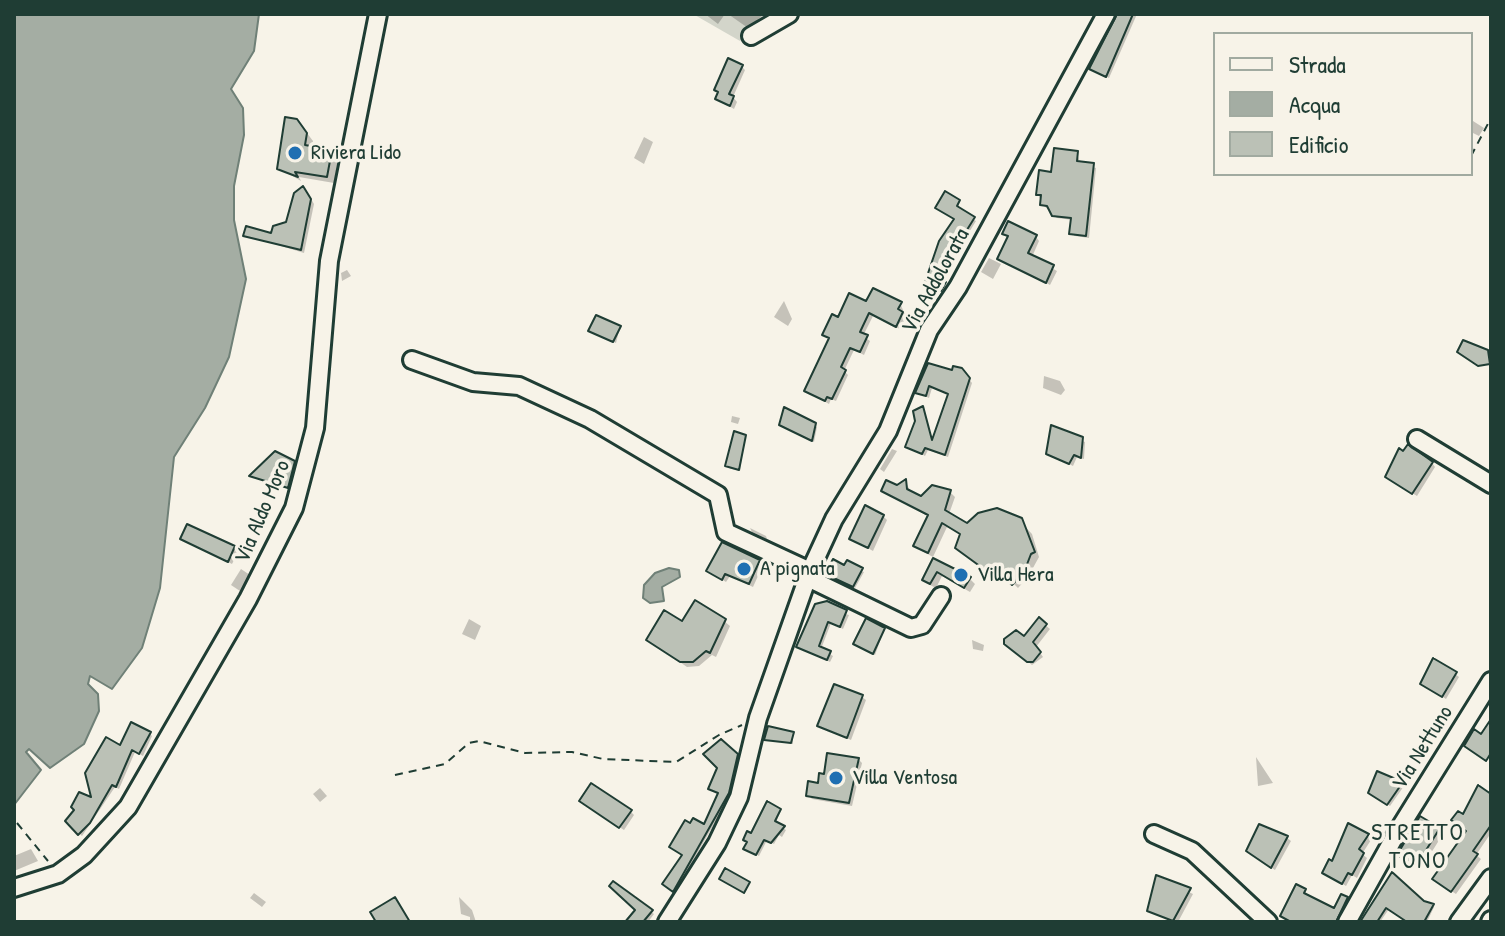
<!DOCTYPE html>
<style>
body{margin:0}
#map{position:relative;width:1505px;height:936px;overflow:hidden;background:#f7f3e8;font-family:"Patrick Hand",sans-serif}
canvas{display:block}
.frame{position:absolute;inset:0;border:16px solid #1f3d34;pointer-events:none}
.legend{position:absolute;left:1213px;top:32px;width:260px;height:144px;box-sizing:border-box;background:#f7f3e8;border:2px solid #a1aaa0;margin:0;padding:10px 14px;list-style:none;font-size:24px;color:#1f3d34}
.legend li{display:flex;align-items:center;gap:16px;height:40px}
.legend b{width:40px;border:2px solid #a1aaa0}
</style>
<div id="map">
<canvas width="1505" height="936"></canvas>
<div class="frame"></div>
<ul class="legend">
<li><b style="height:10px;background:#f7f3e8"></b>Strada</li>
<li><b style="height:22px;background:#a4ada3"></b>Acqua</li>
<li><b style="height:22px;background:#bbc1b6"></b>Edificio</li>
</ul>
</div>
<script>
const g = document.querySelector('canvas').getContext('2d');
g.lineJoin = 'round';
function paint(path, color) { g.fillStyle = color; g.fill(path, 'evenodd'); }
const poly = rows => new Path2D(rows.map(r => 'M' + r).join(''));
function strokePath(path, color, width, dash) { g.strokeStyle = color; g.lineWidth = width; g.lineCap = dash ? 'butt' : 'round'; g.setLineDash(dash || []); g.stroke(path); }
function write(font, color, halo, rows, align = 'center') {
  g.font = font + ' "Patrick Hand",sans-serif'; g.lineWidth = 7; g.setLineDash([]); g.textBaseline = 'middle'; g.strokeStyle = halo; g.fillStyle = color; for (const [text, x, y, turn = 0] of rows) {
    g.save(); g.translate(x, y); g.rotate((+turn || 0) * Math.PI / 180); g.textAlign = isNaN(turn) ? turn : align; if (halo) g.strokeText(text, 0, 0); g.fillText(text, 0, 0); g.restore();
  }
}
paint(poly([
 [693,14,781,14,740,41]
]), '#d3d5ca');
const water = poly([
 [14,14,259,14,254,51,231,89,243,108,244,135,234,186,234,220,246,279,229,357,205,408,174,457,160,588,142,648,112,689,90,676,88,684,98,694,99,711,84,744,50,768,29,749,26,752,41,770,14,805,14,14],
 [669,568,679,570,680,577,662,587,664,601,650,603,643,598,644,585,655,573,669,568]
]);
paint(water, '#a4ada3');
strokePath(water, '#6f8077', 2);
paint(poly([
 [705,14,725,14,718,24],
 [728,14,764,14,748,28],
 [1119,14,1137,14,1109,78,1095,71],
 [741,66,745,70,733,97,737,102,734,109,717,99],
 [1473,121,1484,128,1479,136,1471,132],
 [304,129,313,141,312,148,331,151,338,159,334,183,299,177,301,181,279,168],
 [644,137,653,142,644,164,634,158],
 [1077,153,1080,163,1096,168,1089,238,1075,236,1071,233,1073,220,1057,218,1042,204,1038,194,1053,174],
 [307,192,314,204,304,253,245,235,272,236,287,223],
 [946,194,959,202,958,209,976,221,939,281,947,286,944,291,935,287,930,295,927,292,941,242,956,219],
 [1005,233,1036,237,1039,241,1032,257,1057,271,1050,285,1000,259,1010,238],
 [989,258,1001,264,993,279,981,272],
 [347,270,351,276,342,281,341,273],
 [784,301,792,319,788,326,774,317],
 [900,303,906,317,900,329,873,316,863,336,870,341,864,355,854,350,844,371,848,375,836,401,831,399,829,404,806,391,830,339,825,334,839,319,867,304],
 [620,327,616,343,591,331],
 [929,365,965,374,972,383,948,457,928,450,925,456,908,446,922,409,933,441,950,395,932,388,929,398,918,393],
 [1044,376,1060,381,1065,390,1061,395,1043,388],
 [785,409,817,427,814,442,784,426],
 [732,416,740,418,738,424,731,422],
 [1052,428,1085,442,1084,459,1077,457,1073,466,1049,454],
 [745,436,740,471,729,468,727,466],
 [892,449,897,451,884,472,880,469],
 [294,463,298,467,292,490,252,476],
 [1432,463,1435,467,1417,496,1391,480],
 [906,482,911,493,922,498,950,492,955,497,949,514,967,525,988,511,1014,515,1032,534,1039,557,1028,577,1018,588,1007,577,999,579,962,553,962,535,947,527,933,557,920,550,915,545,929,517,883,490],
 [883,516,887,520,873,551,852,539],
 [750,528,766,536,767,539,752,532],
 [182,539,234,548,238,552,232,564],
 [934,560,970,579,975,584,970,592,942,576,936,588,930,585,924,580],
 [759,562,763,565,753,587,730,576,726,582,713,574],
 [845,567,864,572,855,588,830,576],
 [241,569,250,575,240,591,231,585],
 [816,606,849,615,843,629,831,623,821,649,833,656,830,662,798,646],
 [469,619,481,626,475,640,462,634],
 [1039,620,1050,629,1036,647,1043,657,1032,665,1010,647,1024,639],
 [724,621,730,626,716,657,712,655,699,666,687,667,648,640,683,624],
 [884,630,875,655,858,646],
 [972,640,984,645,983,651,973,649],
 [1455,674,1459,677,1446,699,1423,684],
 [862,697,866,700,851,740,819,726],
 [149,733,152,736,143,756,135,752,119,789,115,787,82,836,67,821,94,801,121,748],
 [793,734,793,744,766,739],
 [721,742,739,758,730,796,675,892,664,884,705,827,720,794],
 [1256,757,1273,783,1258,786],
 [858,759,862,763,852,806,812,799,808,795],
 [1394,779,1404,786,1390,806,1373,795],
 [320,788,327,796,320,802,313,794],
 [1491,789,1491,833,1476,855,1481,859,1456,894,1438,882,1469,831,1463,817],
 [585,805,630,811,634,815,624,830],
 [780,810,776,824,786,830,782,837,779,835,774,844,767,840,759,856,748,850,752,835],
 [1421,819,1443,834,1421,869,1404,858],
 [1368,836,1371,840,1362,854,1367,858,1357,878,1352,875,1346,886,1324,873],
 [1287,838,1291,841,1275,870,1252,855],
 [31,849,38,861,14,871,14,856],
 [1392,875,1423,903,1434,907,1427,922,1405,922,1389,909,1380,922,1361,922],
 [1157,877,1193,894,1178,922,1149,910],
 [614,883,654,914,648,922,628,922,638,910],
 [254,893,266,902,262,907,250,898],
 [459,897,472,910,476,922,470,922,470,917,461,914],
 [1347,899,1340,918,1335,916]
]), '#0003');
const building = poly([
 [1117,14,1133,14,1106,77,1089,69,1117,14],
 [728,58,743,65,729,94,734,96,730,106,715,99,718,92,714,90,728,58],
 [285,117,297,119,307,133,305,145,332,150,327,177,295,172,298,177,277,169,285,117],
 [1054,148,1078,151,1077,161,1094,163,1086,236,1069,234,1071,218,1052,216,1047,206,1040,205,1041,195,1036,195,1039,170,1051,172,1054,148],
 [303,186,311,199,301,250,243,236,246,226,271,233,273,226,286,222,294,193,303,186],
 [945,191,960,200,957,206,975,217,937,278,946,282,941,291,932,286,927,294,925,282,939,241,954,219,935,208,945,191],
 [1008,221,1037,235,1028,253,1054,265,1046,283,997,259,1008,236,1002,234,1008,221],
 [873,288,902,302,898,309,903,312,896,327,869,313,860,332,868,335,860,352,850,348,841,367,846,370,832,399,827,397,825,401,804,391,829,338,822,335,832,314,838,317,849,293,866,301,873,288],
 [596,315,621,326,613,342,588,331,596,315],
 [1463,340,1488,350,1490,364,1478,366,1457,352,1463,340],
 [928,363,952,370,953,366,962,368,970,378,945,455,925,448,922,454,905,447,915,421,913,411,923,406,932,440,948,394,929,386,926,396,915,393,928,363],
 [784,407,816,423,812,441,779,425,784,407],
 [1051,425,1083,437,1081,458,1074,455,1069,464,1046,454,1051,425],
 [734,431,746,435,739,470,725,466,734,431],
 [1408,444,1433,462,1412,494,1385,477,1399,448,1403,451,1408,444],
 [275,451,295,461,288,488,249,476,275,451],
 [906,479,907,489,921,496,932,485,951,490,945,510,967,523,978,513,997,508,1022,518,1035,552,1031,554,1024,572,1012,585,1000,573,992,575,955,548,960,534,942,523,928,553,913,546,928,515,881,491,886,480,897,485,906,479],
 [865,505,884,515,868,548,849,539,865,505],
 [187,524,235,546,228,562,180,539,187,524],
 [722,542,760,560,749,584,725,574,722,580,706,571,722,542],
 [933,558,971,577,964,588,937,572,930,584,922,580,933,558],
 [833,559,844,565,847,560,863,568,853,587,825,574,833,559],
 [695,600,726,619,710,653,706,651,693,662,680,662,646,640,664,610,682,621,695,600],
 [827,601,847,610,840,627,828,622,819,646,831,651,827,660,796,647,815,604,827,601],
 [1039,617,1047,624,1033,642,1041,652,1033,662,1027,662,1004,644,1004,639,1016,630,1024,636,1039,617],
 [866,618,885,628,873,654,853,644,866,618],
 [1433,658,1457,672,1442,697,1420,684,1433,658],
 [834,684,863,695,847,738,817,726,834,684],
 [1491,719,1491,753,1486,761,1464,746,1474,729,1481,734,1491,719],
 [131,722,151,732,139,754,132,750,116,787,112,785,90,823,78,835,65,821,74,810,71,807,79,792,91,797,85,773,106,737,120,745,131,722],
 [768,726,794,732,791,743,764,740,768,726],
 [721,739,738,754,729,793,673,892,662,884,682,855,669,847,685,820,690,823,693,818,704,824,718,793,708,789,717,768,703,754,721,739],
 [827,753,859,758,849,803,806,796,808,781,818,783,819,773,824,774,827,753],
 [1377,771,1403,782,1387,805,1368,793,1377,771],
 [591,783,632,810,619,828,579,801,591,783],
 [1478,785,1491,794,1491,825,1473,851,1478,854,1451,892,1432,879,1466,831,1451,820,1458,811,1463,814,1478,785],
 [767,801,781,809,775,821,785,826,771,843,764,840,756,855,743,849,747,842,743,840,747,831,751,833,767,801],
 [1420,816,1440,828,1416,866,1397,855,1420,816],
 [1348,823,1369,834,1359,849,1364,853,1352,875,1348,873,1342,884,1322,873,1329,859,1332,861,1348,823],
 [1259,824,1288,836,1271,868,1246,851,1259,824],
 [725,868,750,882,744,893,719,879,725,868],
 [1392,872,1424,901,1434,904,1424,922,1407,922,1386,908,1377,922,1360,922,1392,872],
 [1156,875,1191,888,1173,921,1147,911,1156,875],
 [613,881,653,910,643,922,625,922,635,910,609,886,613,881],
 [1296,884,1306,889,1304,893,1334,908,1341,894,1348,897,1336,922,1291,922,1280,916,1296,884],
 [395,897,410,922,376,922,370,912,395,897]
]);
paint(building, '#bbc1b6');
strokePath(building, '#1f3d34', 2);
const minor = poly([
 [751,36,789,14],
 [412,360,473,382,519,386,590,419,718,495,726,532,810,571],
 [1417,439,1491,484],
 [808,578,911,628,922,625,941,596],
 [1154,834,1192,851,1268,922],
 [14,888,58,874,84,855,128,807,248,599,294,508,315,428,329,261,378,14],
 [667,922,717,843,739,797,758,718,810,571,834,519,888,431,929,330,958,287,1106,14],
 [1347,922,1399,829,1491,681],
 [1459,922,1491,878],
 [1490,922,1491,920]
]);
strokePath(minor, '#1f3d34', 22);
strokePath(poly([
 [735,15,735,14],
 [1471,156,1491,118],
 [395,775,445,764,469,743,479,741,525,753,572,752,603,759,676,762,719,735,742,725],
 [17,823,48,861]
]), '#1f3d34', 2, [8, 6]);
strokePath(minor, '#f7f3e8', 16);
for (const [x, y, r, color] of [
 [295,153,8,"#1f6fb2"],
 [744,569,8,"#1f6fb2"],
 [961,575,8,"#1f6fb2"],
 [836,778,8,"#1f6fb2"]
]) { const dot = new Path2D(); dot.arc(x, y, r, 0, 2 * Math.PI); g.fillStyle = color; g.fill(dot); strokePath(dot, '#f7f3e8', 3); }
write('22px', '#1f3d34', '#f7f3e8', [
 ["Riviera Lido",311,153],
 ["A pignata",760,569],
 ["Villa Hera",977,575],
 ["Villa Ventosa",852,778]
], 'left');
write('22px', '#1f3d34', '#f7f3e8', [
 ["Via Addolorata",936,281,-61],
 ["Via Aldo Moro",263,512,-67],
 ["Via Nettuno",1423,748,-58]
]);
g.letterSpacing = '2px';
write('24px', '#1f3d34', '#f7f3e8', [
 ["STRETTO",1418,834],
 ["TONO",1418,862]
]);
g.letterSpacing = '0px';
</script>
